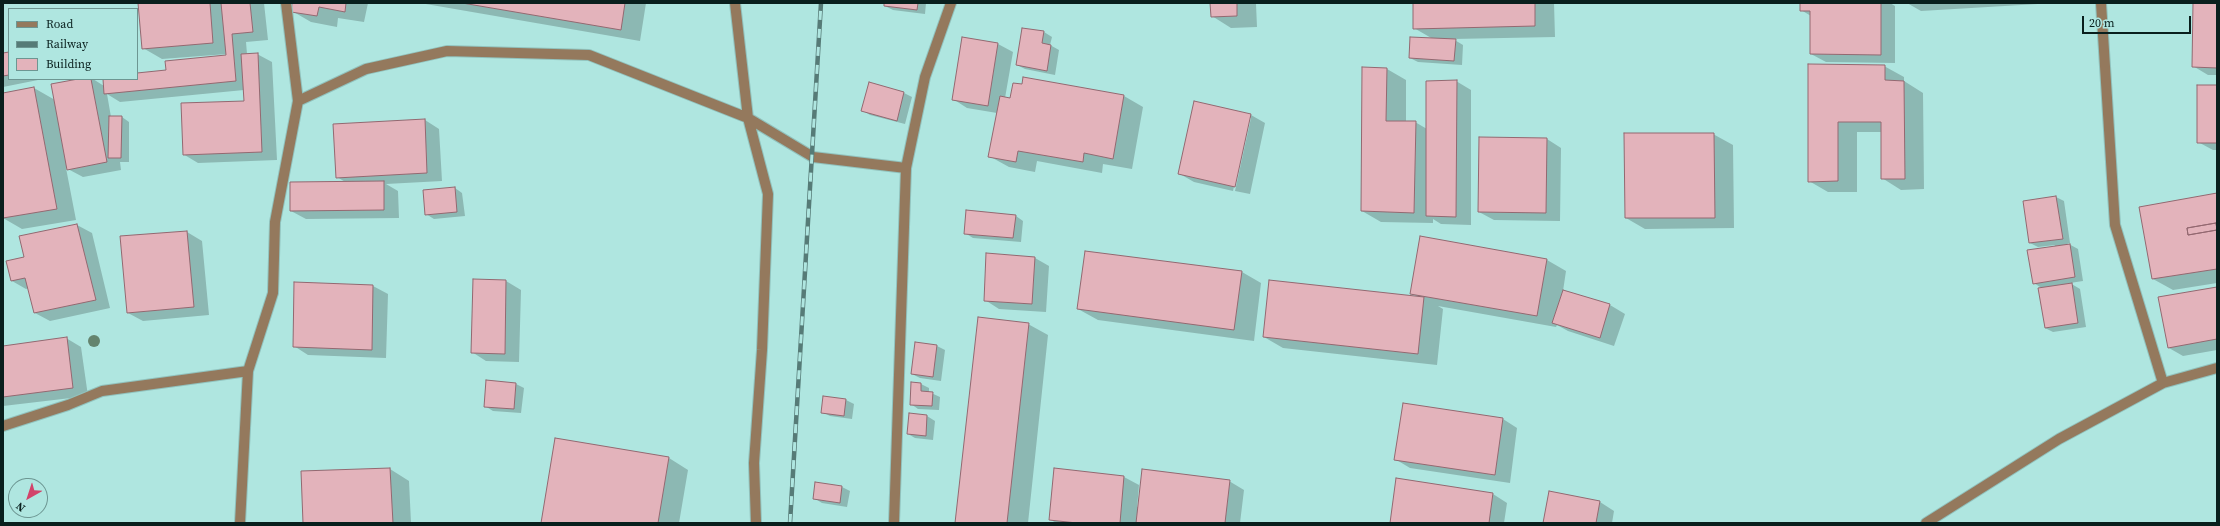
<!DOCTYPE html>
<style>
body{margin:0}
#map{position:relative;width:2220px;height:526px;overflow:hidden;background:#afe6e0;font-family:"Source Serif 4",serif}
canvas{display:block}
.frame{position:absolute;inset:0;border:4px solid #091f1d;pointer-events:none}
.legend{position:absolute;left:8px;top:8px;width:130px;height:72px;box-sizing:border-box;background:#afe6e0;border:1px solid #6d9692;margin:0;padding:5px 7px;list-style:none;font-size:12px;color:#091f1d}
.legend li{display:flex;align-items:center;gap:8px;height:20px}
.legend b{width:20px;border:1px solid #6d9692}
.north{position:absolute;left:8px;top:478px;width:40px;height:40px;box-sizing:border-box;background:#afe6e0;border:1px solid #6d9692;border-radius:50%;rotate:219deg;font-size:11px;font-weight:700;line-height:16px;text-align:center;color:#091f1d}
.north::after{content:'';display:block;margin:auto;width:14px;height:18px;background:#d2436a;clip-path:polygon(50% 0,100% 100%,50% 72%,0 100%)}
.scale{position:absolute;left:2082px;top:16px;width:109px;height:18px;box-sizing:border-box;border:2px solid #091f1d;border-top:0;padding-left:5px;font-size:12px;line-height:14px;white-space:nowrap;color:#091f1d;-webkit-text-stroke:3px #afe6e0;paint-order:stroke}
</style>
<div id="map">
<canvas width="2220" height="526"></canvas>
<div class="frame"></div>
<ul class="legend">
<li><b style="height:5px;background:#94795d"></b>Road</li>
<li><b style="height:5px;background:#567b77"></b>Railway</li>
<li><b style="height:11px;background:#e3b3bb"></b>Building</li>
</ul>
<div class="north">N</div>
<div class="scale">20 m</div>
</div>
<script>
const g = document.querySelector('canvas').getContext('2d');
g.lineJoin = 'round';
function paint(path, color) { g.fillStyle = color; g.fill(path, 'evenodd'); }
const poly = rows => new Path2D(rows.map(r => 'M' + r).join(''));
function strokePath(path, color, width, dash) { g.strokeStyle = color; g.lineWidth = width; g.lineCap = dash ? 'butt' : 'round'; g.setLineDash(dash || []); g.stroke(path); }
paint(poly([
 [133,3,264,3,268,40,246,42,247,54,257,54,272,62,277,160,198,163,183,154,245,102,244,90,120,102,107,94,111,117,122,117,129,122,129,162,120,162,121,170,83,177,66,168,76,220,22,229,3,218,3,94,34,88,55,100,84,79,93,79,104,86,104,79,137,79,137,74,168,71,228,56,227,54,162,59,143,48,139,3],
 [293,3,368,3,364,22,338,18,337,27,311,22,292,11],
 [420,3,646,3,640,41],
 [885,3,926,3,925,14,893,10,885,6],
 [1211,3,1307,3,1256,4,1257,27,1231,28,1212,16],
 [1414,3,1554,3,1555,37,1453,39,1463,45,1462,65,1418,62,1410,58,1433,39,1414,28],
 [1801,3,1890,3,1895,6,1895,63,1826,62,1811,54,1811,16,1801,10],
 [1907,3,2038,3,2038,4,1921,11],
 [2194,3,2217,3,2217,75,2208,75,2193,66],
 [1023,29,1044,32,1052,37,1050,45,1059,50,1055,75,1025,69,1017,65],
 [963,38,998,44,1013,52,1005,98,1124,96,1143,107,1132,169,1103,164,1102,173,1037,161,1035,172,1009,167,989,156,997,113,967,108,953,99],
 [9,53,9,79,43,79,3,87,3,54],
 [1809,65,1884,66,1904,77,1904,81,1923,93,1924,189,1901,190,1882,178,1882,132,1857,132,1857,192,1828,192,1809,181],
 [1363,68,1387,69,1406,80,1406,122,1415,122,1427,129,1456,81,1471,90,1471,225,1441,224,1433,219,1433,223,1381,222,1362,211],
 [2217,86,2217,150,2213,150,2198,142],
 [904,93,912,97,905,124,870,115,862,110],
 [1251,115,1265,123,1250,194,1235,191,1251,118,1249,118,1233,191,1194,182,1180,174],
 [425,120,439,129,442,181,386,184,398,191,399,218,306,219,291,211,347,183,337,177],
 [1713,134,1733,145,1734,228,1645,229,1626,218],
 [1547,139,1561,148,1560,221,1494,220,1479,212],
 [455,188,462,193,465,216,434,219,426,214],
 [2217,195,2217,283,2173,290,2153,279],
 [2056,197,2064,201,2070,243,2067,243,2078,249,2083,281,2070,283,2080,289,2086,327,2053,332,2045,328,2043,289,2034,283,2055,245,2038,247,2030,243],
 [1016,216,1023,221,1021,242,973,238,965,233],
 [77,225,92,233,110,308,50,321,35,313,29,288,26,289,12,281,25,258,21,237],
 [187,232,202,241,209,315,143,321,128,313,121,237],
 [1421,237,1547,260,1566,271,1563,291,1610,305,1625,314,1614,346,1568,331,1557,325,1556,327,1438,306,1443,309,1437,365,1283,348,1264,337,1418,297,1411,293],
 [1035,258,1049,266,1046,312,999,309,985,300],
 [1242,272,1261,283,1254,341,1098,320,1078,309],
 [474,280,506,281,521,290,519,362,486,361,472,352],
 [295,283,373,286,388,294,386,358,308,355,294,346],
 [2217,288,2217,350,2183,356,2169,348],
 [1028,324,1048,335,1028,523,956,523],
 [66,338,81,347,88,396,3,406,3,347],
 [937,346,945,350,941,381,920,378,912,374],
 [912,383,921,384,929,388,929,392,940,397,939,410,918,409,911,404],
 [516,384,524,388,521,413,493,411,485,406],
 [824,397,846,400,854,404,852,419,830,416,822,412],
 [1404,404,1503,419,1517,428,1510,483,1410,468,1395,459],
 [910,414,927,416,935,421,933,440,915,438,908,434],
 [669,458,688,470,679,523,542,523],
 [390,469,409,481,411,523,304,523],
 [1055,470,1124,477,1139,485,1137,507,1139,507,1229,481,1244,490,1240,523,1056,523,1051,520],
 [816,483,842,487,850,491,847,507,822,503,814,498],
 [1493,494,1507,503,1504,523,1391,523],
 [1600,502,1614,511,1612,523,1545,523]
]), '#0003');
const building = poly([
 [138,3,210,3,213,43,142,49,138,3],
 [221,3,250,3,253,32,232,34,236,81,104,94,103,79,137,79,137,73,166,70,165,61,226,55,221,3],
 [292,3,346,3,345,12,319,7,317,16,291,12,292,3],
 [462,3,625,3,621,30,462,3],
 [884,3,918,3,917,10,884,6,884,3],
 [1210,3,1237,3,1237,16,1211,17,1210,3],
 [1413,3,1535,3,1535,26,1413,29,1413,3],
 [1800,3,1881,3,1881,55,1810,54,1810,11,1800,11,1800,3],
 [2193,3,2217,3,2217,68,2192,67,2193,3],
 [1022,28,1044,31,1042,43,1051,45,1047,71,1016,65,1022,28],
 [962,37,998,43,988,106,952,100,962,37],
 [1410,37,1456,39,1454,61,1409,58,1410,37],
 [9,52,9,75,3,76,3,53,9,52],
 [258,53,262,152,183,155,181,103,244,101,241,54,258,53],
 [1808,64,1885,65,1885,80,1904,81,1905,179,1881,179,1881,122,1838,122,1838,181,1808,182,1808,64],
 [1362,67,1387,68,1386,121,1416,121,1414,213,1361,211,1362,67],
 [1023,77,1124,95,1113,159,1084,153,1083,162,1018,151,1016,162,988,157,1000,96,1010,98,1013,83,1022,84,1023,77],
 [78,79,91,79,107,162,67,170,51,84,78,79],
 [1457,80,1456,217,1426,216,1426,81,1457,80],
 [869,82,904,92,897,121,861,111,869,82],
 [2197,85,2217,85,2217,143,2197,143,2197,85],
 [34,87,57,209,3,218,3,93,34,87],
 [1194,101,1251,114,1235,187,1178,174,1194,101],
 [109,116,122,116,121,158,108,158,109,116],
 [425,119,427,173,336,178,333,124,425,119],
 [1624,133,1714,133,1715,218,1625,218,1624,133],
 [1479,137,1547,138,1546,213,1478,212,1479,137],
 [384,181,384,210,290,211,290,182,384,181],
 [455,187,457,212,425,215,423,190,455,187],
 [2217,193,2217,229,2216,223,2187,228,2188,235,2217,230,2217,269,2152,279,2139,207,2217,193],
 [2056,196,2063,239,2029,243,2023,201,2056,196],
 [966,210,1016,215,1013,238,964,234,966,210],
 [2216,223,2217,230,2188,235,2187,228,2216,223],
 [77,224,96,300,34,313,25,278,11,281,6,261,24,257,19,236,77,224],
 [187,231,194,307,127,313,120,236,187,231],
 [1420,236,1547,259,1537,316,1410,294,1420,236],
 [2070,244,2075,277,2033,284,2027,250,2070,244],
 [1085,251,1242,271,1234,330,1077,309,1085,251],
 [986,253,1035,257,1032,304,984,301,986,253],
 [473,279,506,280,505,354,471,353,473,279],
 [1269,280,1424,297,1418,354,1263,337,1269,280],
 [294,282,373,285,372,350,293,347,294,282],
 [2072,283,2078,323,2045,328,2038,288,2072,283],
 [2217,287,2217,339,2168,348,2158,297,2217,287],
 [1563,290,1610,304,1600,338,1552,323,1563,290],
 [978,317,1029,323,1007,523,955,523,978,317],
 [67,337,73,388,3,397,3,346,67,337],
 [915,342,937,345,933,377,911,374,915,342],
 [486,380,516,383,514,409,484,407,486,380],
 [911,382,921,383,921,391,933,392,932,406,910,405,911,382],
 [823,396,846,399,844,416,821,413,823,396],
 [1403,403,1503,418,1495,475,1394,460,1403,403],
 [909,413,927,415,926,436,907,434,909,413],
 [555,438,669,457,658,523,541,523,555,438],
 [390,468,393,523,303,523,301,471,390,468],
 [1054,468,1124,476,1120,523,1077,523,1049,520,1054,468],
 [1142,469,1230,480,1225,523,1136,523,1142,469],
 [1396,478,1493,493,1489,523,1390,523,1396,478],
 [815,482,842,486,840,503,813,499,815,482],
 [1549,491,1600,501,1596,523,1543,523,1549,491]
]);
paint(building, '#e3b3bb');
strokePath(building, '#936870', 1);
const minor = poly([
 [735,3,748,118,768,194,762,350,754,463,756,523],
 [2101,3,2115,225,2163,383],
 [298,101,366,69,447,51,589,55,748,118,813,157,906,168],
 [3,426,68,405,102,391,248,371],
 [240,523,248,371,273,293,275,222,298,101,286,3],
 [894,523,906,168,925,77,951,3],
 [1926,523,2059,439,2163,383,2217,368]
]);
strokePath(minor, '#91c2bd', 12);
strokePath(minor, '#94795d', 10);
const rail = poly([
 [790,523,821,3]
]);
strokePath(rail, '#567b77', 4.5);
strokePath(rail, '#afe6e0', 3, [9]);
g.fillStyle = '#64846e';
for (const [x, y] of [
 [94,341]
]) { g.beginPath(); g.arc(x, y, 6, 0, 2 * Math.PI); g.fill(); }
</script>
